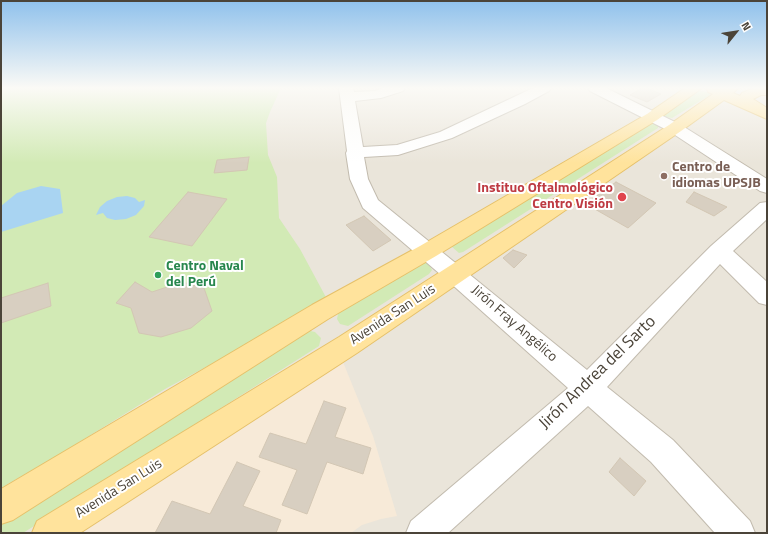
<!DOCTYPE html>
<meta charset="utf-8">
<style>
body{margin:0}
#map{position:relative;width:768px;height:534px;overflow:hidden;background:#f6f3ec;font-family:"Titillium Web",sans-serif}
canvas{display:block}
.frame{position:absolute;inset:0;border:2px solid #4b4439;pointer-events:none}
.north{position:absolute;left:716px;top:12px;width:40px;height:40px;-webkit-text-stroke:3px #fff;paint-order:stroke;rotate:60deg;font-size:11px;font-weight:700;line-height:16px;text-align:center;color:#4b4439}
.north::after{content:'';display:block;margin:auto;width:14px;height:18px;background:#4b4439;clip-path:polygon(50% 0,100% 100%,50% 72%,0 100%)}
</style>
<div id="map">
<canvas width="768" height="534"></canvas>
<div class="frame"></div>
<div class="north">N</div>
</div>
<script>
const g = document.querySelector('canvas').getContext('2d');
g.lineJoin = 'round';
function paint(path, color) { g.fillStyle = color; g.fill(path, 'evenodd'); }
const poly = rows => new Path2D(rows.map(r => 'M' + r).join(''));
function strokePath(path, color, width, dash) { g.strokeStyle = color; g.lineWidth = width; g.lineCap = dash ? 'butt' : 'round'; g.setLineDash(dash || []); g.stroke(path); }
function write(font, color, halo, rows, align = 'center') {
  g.font = font + ' "Titillium Web",sans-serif'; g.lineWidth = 4; g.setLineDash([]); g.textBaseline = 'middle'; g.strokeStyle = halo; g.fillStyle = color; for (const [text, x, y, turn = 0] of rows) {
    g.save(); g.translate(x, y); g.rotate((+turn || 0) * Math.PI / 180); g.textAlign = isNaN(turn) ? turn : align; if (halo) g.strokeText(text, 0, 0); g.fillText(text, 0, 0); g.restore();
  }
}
paint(poly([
 [1,88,767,88,767,533,1,533]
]), '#eae5da');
paint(poly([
 [341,357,373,436,397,516,381,519,362,525,351,533,77,533]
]), '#f7ead8');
paint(poly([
 [1,88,281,88,270,112,266,123,268,155,277,177,279,218,300,249,328,301,165,389,60,454,1,488],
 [699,90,710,93,710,95,672,118,662,116,662,113],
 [649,123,654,123,658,126,658,128,463,252,459,253,451,246],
 [423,262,429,264,432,270,429,274,348,326,340,324,337,319,339,309],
 [306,330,315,332,321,338,319,346,23,533,1,533,1,517]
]), '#d2eab5');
paint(poly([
 [41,186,60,189,63,213,1,232,1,206,17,193],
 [127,196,135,198,139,202,145,200,144,206,136,215,126,219,115,220,107,218,103,213,96,215,100,207,107,201,117,197]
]), '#a9d4f2');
const building = poly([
 [642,88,647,88,661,94,647,102,630,95,642,88],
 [249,157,247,170,214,173,217,160,249,157],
 [616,182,656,203,628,228,586,204,616,182],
 [188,192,227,199,192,246,149,237,188,192],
 [694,192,727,207,714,216,686,202,694,192],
 [364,216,391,240,373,251,346,225,364,216],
 [513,250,527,255,514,268,503,258,513,250],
 [135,282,152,292,182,282,204,288,212,311,191,328,161,337,139,333,131,308,116,303,135,282],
 [48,283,51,306,1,323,1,298,48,283],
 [324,401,346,408,335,437,371,448,363,474,327,462,307,514,282,505,297,470,259,457,270,433,306,444,324,401],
 [620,458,646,481,634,496,609,472,620,458],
 [237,462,260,471,243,506,281,520,276,533,155,533,172,501,210,514,237,462]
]);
paint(building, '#d8cfc1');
strokePath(building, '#d3c7b4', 1);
const minor = poly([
 [339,88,353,88,354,92,375,91,383,88,405,88,403,91,381,98,355,101,363,147,397,145,440,132,533,88,551,88,549,91,525,104,452,138,398,155,364,157,368,179,378,200,587,370,711,246,760,203,767,202,767,219,733,251,767,282,767,305,759,303,720,264,607,387,673,440,750,521,755,533,715,533,651,462,588,406,448,533,406,533,411,521,568,388,447,280,363,208,350,179,346,153,347,151,339,88],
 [588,88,606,88,681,125,767,179,767,193,760,191,669,131,590,91,588,88]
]);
const major = poly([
 [685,88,702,88,657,120,436,256,328,319,13,520,1,524,1,489,312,305,420,246,647,114,685,88],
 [707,88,738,88,733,93,740,96,742,93,754,88,767,88,767,95,761,95,753,99,767,108,767,119,724,100,681,131,357,353,80,533,32,533,37,521,339,337,669,125,713,94,708,92,707,88]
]);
strokePath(minor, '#c2bbae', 2);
strokePath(major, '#e6c16a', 2);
paint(minor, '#fff');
paint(major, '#ffe39c');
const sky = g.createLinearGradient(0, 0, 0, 163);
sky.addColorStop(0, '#8fc1ec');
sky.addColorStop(0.54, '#fbfaf6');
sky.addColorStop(1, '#fbfaf600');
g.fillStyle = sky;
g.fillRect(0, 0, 768, 163);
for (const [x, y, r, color] of [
 [664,176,4,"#8d6e63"],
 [622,197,5,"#e0444e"],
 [158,275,4,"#2e9e5b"]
]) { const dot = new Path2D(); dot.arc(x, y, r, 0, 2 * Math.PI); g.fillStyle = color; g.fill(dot); strokePath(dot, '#fff', 1.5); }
write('bold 14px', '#785e54', '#fff', [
 ["Centro de",672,168],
 ["idiomas UPSJB",672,184]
], 'left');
write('bold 14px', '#be3a42', '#fff', [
 ["Instituo Oftalmológico",613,189],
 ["Centro Visión",613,205]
], 'right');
write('bold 14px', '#27864d', '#fff', [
 ["Centro Naval",166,267],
 ["del Perú",166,283]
], 'left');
write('14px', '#4b4439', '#fff', [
 ["Avenida San Luis",393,315,-33],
 ["Jirón Fray Angélico",514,324,41],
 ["Avenida San Luis",119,489,-32]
]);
write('17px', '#4b4439', '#fff', [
 ["Jirón Andrea del Sarto",598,373,-44]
]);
</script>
